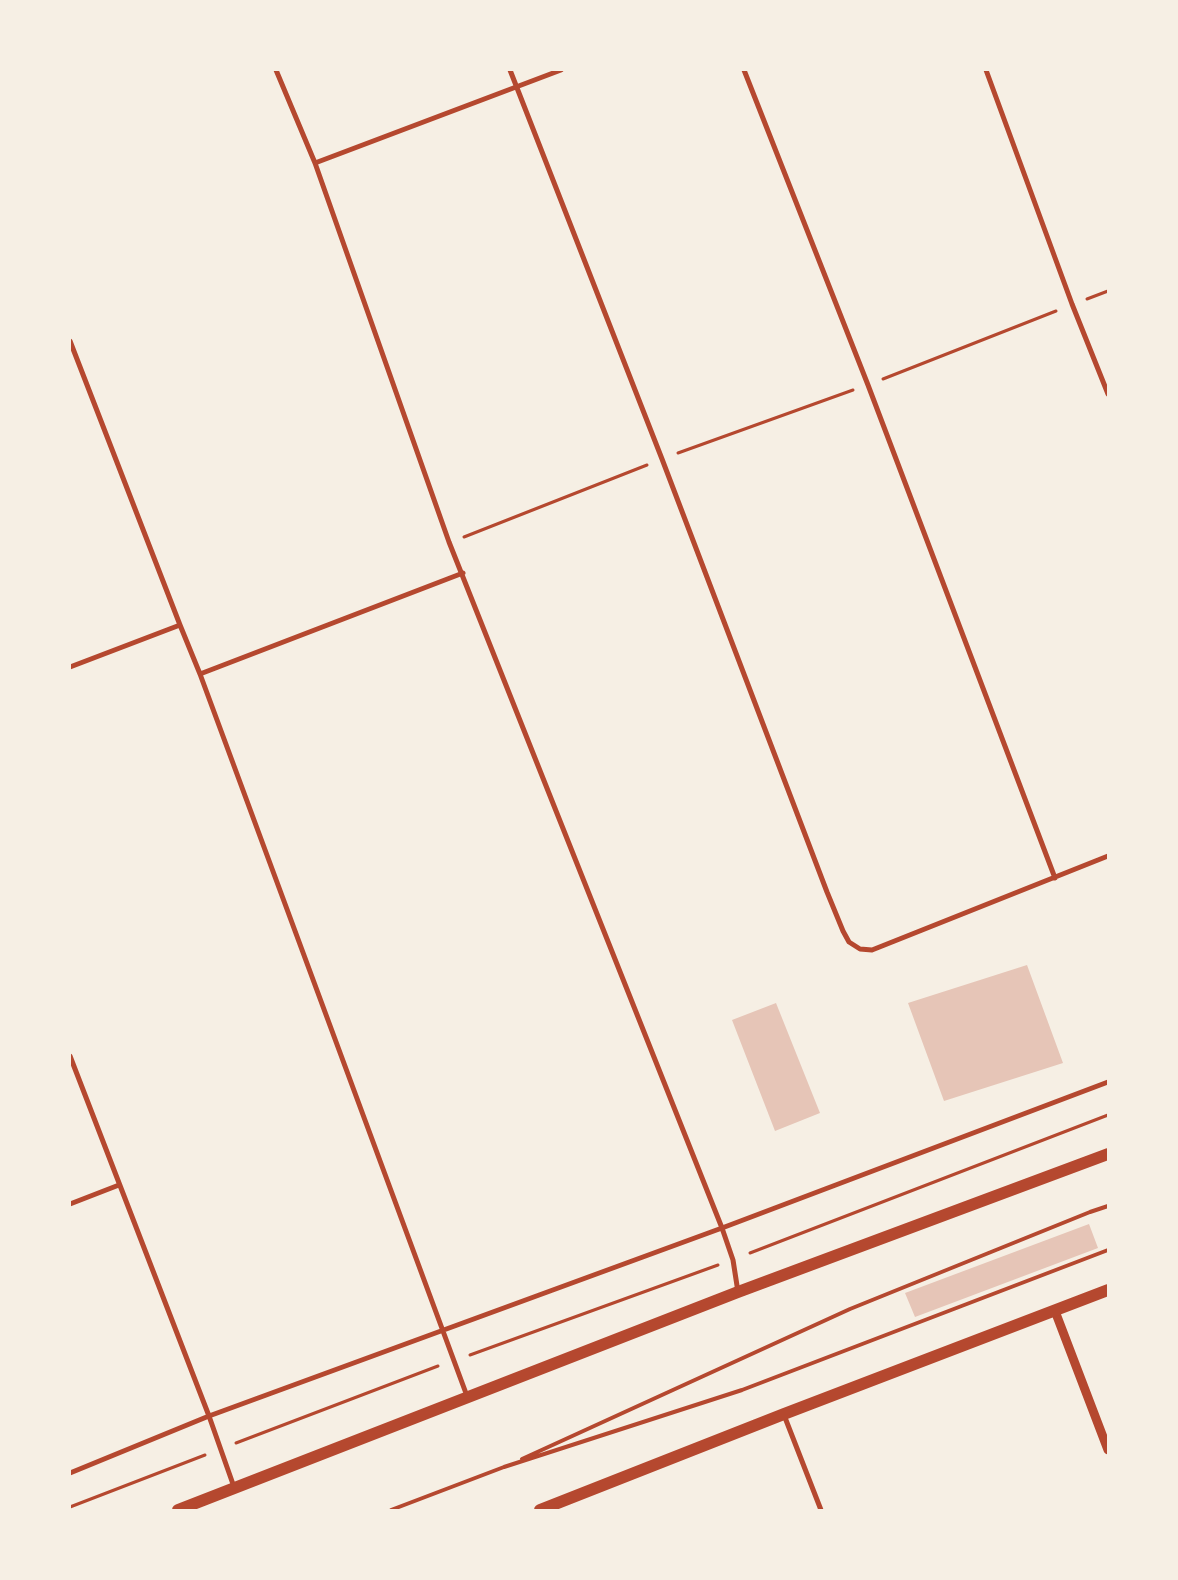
<!DOCTYPE html>
<style>
body{margin:0}
#map{position:relative;width:1178px;height:1580px;overflow:hidden;background:#f6efe4;font-family:"Sofia Sans Condensed",sans-serif}
canvas{display:block}
.frame{position:absolute;inset:0;border:71px solid #f6efe4;pointer-events:none}
</style>
<div id="map">
<canvas width="1178" height="1580"></canvas>
<div class="frame"></div>
</div>
<script>
const g = document.querySelector('canvas').getContext('2d');
g.lineJoin = 'round';
function paint(path, color) { g.fillStyle = color; g.fill(path, 'evenodd'); }
const poly = rows => new Path2D(rows.map(r => 'M' + r).join(''));
function strokePath(path, color, width, dash) { g.strokeStyle = color; g.lineWidth = width; g.lineCap = dash ? 'butt' : 'round'; g.setLineDash(dash || []); g.stroke(path); }
paint(poly([
 [1027,965,1063,1063,944,1101,908,1003],
 [776,1003,820,1113,775,1131,732,1020],
 [1089,1224,1098,1248,915,1317,905,1293]
]), '#e6c5b7');
strokePath(poly([
 [1087,299,1108,291],
 [883,379,1056,311],
 [678,453,853,390],
 [464,537,647,465],
 [750,1253,1108,1115],
 [470,1355,718,1265],
 [236,1443,438,1366],
 [70,1507,205,1455]
]), '#b5482f', 3);
strokePath(poly([
 [522,1459,850,1309,1090,1212,1108,1206],
 [391,1510,504,1467,742,1390,1108,1250]
]), '#b5482f', 4);
strokePath(poly([
 [276,70,315,163,449,542,722,1228,733,1260,738,1292],
 [510,70,662,459,827,892,843,931,849,942,860,949,872,950,1108,856],
 [744,70,868,385,1055,878],
 [986,70,1072,304,1108,394],
 [315,163,561,70],
 [70,341,180,625,200,674,467,1396],
 [70,667,180,625],
 [200,674,463,573],
 [70,1056,209,1416,234,1487],
 [70,1204,119,1185],
 [784,1415,821,1510],
 [70,1473,209,1416,722,1228,1108,1082]
]), '#b5482f', 5);
strokePath(poly([
 [1055,1311,1108,1450]
]), '#b5482f', 9);
strokePath(poly([
 [178,1510,738,1292,1108,1154],
 [540,1510,784,1414,1108,1290]
]), '#b5482f', 12);
</script>
